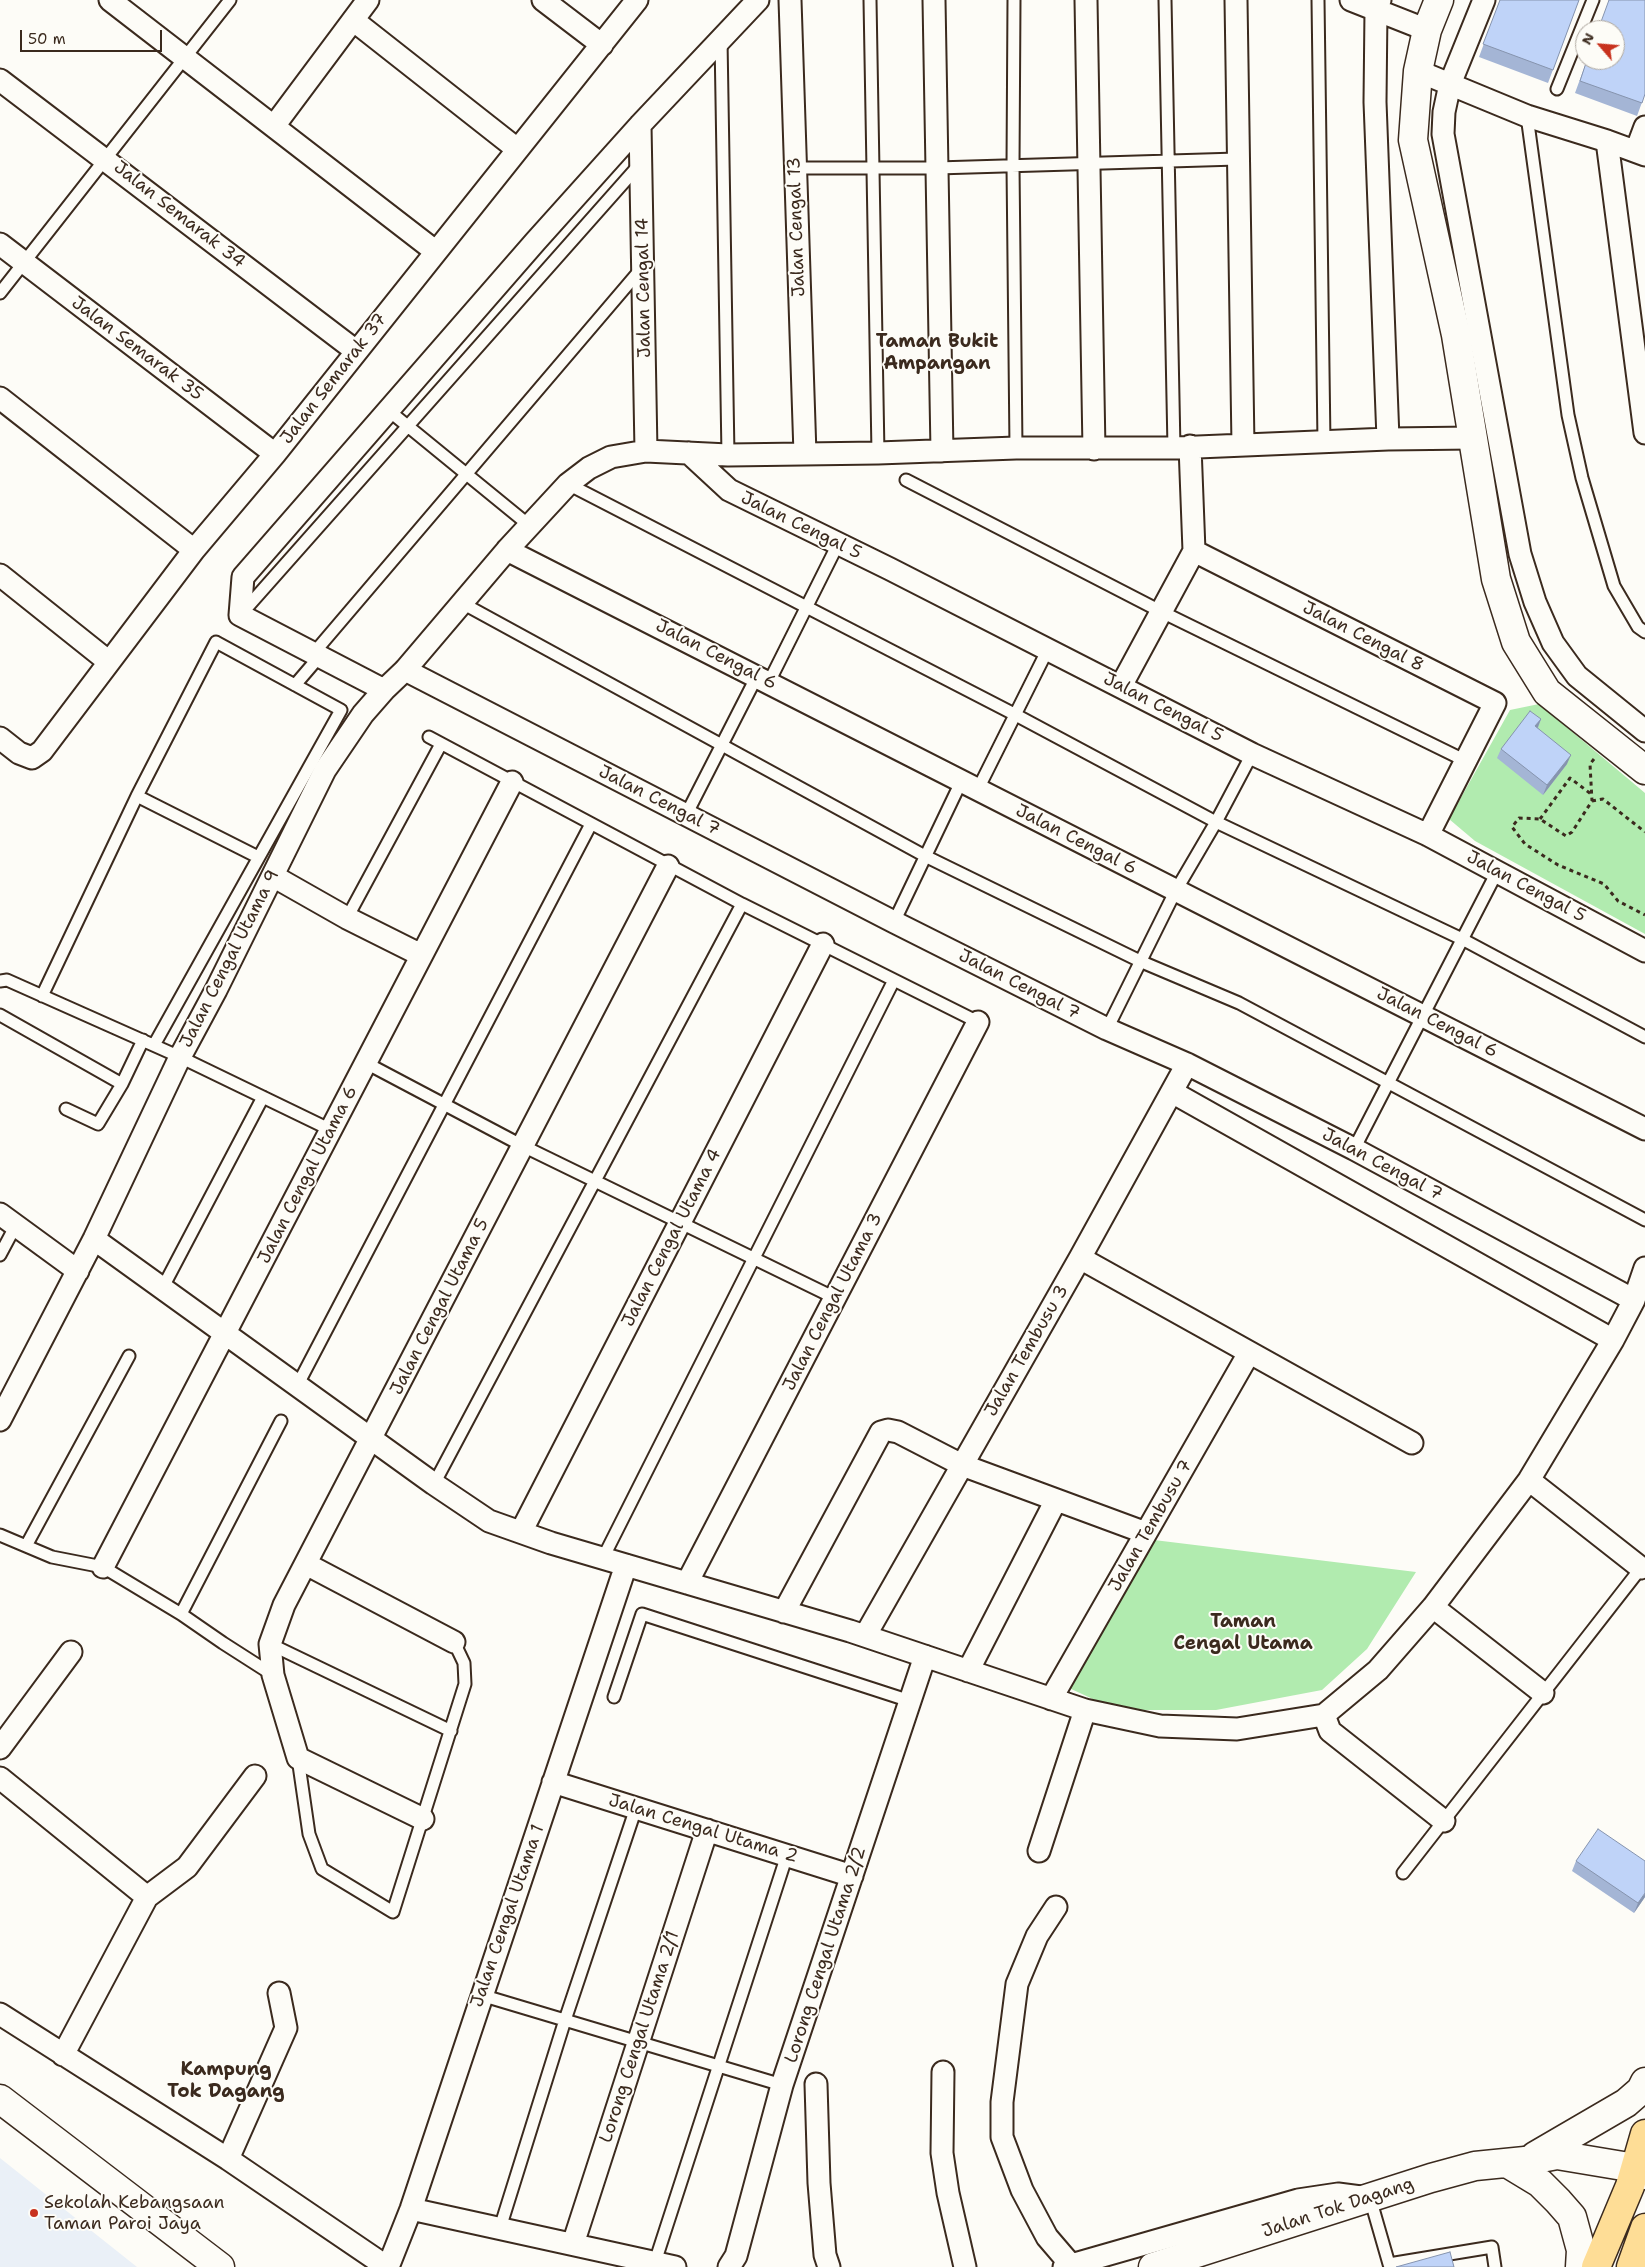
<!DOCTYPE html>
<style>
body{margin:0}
#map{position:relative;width:1645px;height:2267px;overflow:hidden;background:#fdfcf7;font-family:"Shantell Sans",sans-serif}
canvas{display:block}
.north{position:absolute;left:1575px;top:20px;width:50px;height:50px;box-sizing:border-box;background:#fdfcf7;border:1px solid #afa8a0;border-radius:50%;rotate:297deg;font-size:14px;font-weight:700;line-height:20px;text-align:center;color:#3b2a1e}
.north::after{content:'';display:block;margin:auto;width:18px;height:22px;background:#c8321e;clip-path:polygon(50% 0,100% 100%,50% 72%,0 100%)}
.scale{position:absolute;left:20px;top:30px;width:142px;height:22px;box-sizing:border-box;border:2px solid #3b2a1e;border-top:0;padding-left:6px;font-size:15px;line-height:18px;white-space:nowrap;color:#3b2a1e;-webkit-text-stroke:4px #fdfcf7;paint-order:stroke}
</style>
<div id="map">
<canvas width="1645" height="2267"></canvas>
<div class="north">N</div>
<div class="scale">50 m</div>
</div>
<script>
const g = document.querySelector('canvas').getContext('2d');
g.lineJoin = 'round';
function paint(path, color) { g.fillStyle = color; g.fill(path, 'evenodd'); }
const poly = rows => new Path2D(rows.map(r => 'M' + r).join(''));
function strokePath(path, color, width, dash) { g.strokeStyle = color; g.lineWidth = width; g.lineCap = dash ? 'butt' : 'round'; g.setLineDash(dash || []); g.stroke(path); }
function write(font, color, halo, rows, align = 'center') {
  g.font = font + ' "Shantell Sans",sans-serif'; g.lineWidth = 4; g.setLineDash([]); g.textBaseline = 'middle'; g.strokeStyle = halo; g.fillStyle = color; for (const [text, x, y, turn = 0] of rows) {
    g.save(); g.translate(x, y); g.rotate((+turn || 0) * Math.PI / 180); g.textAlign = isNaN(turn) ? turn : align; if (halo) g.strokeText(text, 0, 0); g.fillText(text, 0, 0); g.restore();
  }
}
paint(poly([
 [0,2158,137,2267,0,2267]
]), '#eaf0f7');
paint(poly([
 [1539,704,1645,793,1645,934,1475,841,1449,819,1510,710],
 [1154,1540,1416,1572,1367,1649,1322,1690,1216,1710,1134,1710,1095,1700,1069,1688]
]), '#b1ebaf');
const lane = poly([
 [870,0,878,453],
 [1014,0,1013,166,1016,448],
 [1165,0,1174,448],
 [1318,0,1324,442],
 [721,40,728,455],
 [1557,89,1593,0],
 [1527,116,1568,415,1582,478,1614,586,1638,627,1645,632],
 [794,168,937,168,1237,159],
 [0,293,230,0],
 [388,410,530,526],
 [906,480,1162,612,1466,761],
 [568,484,1014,714,1216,822,1462,939,1645,1037],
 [462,603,925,856,1142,962,1239,1003,1645,1220],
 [243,612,640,164],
 [313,654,641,269],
 [769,682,838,544],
 [295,685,319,657],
 [429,737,742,904,978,1022],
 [978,789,1048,649],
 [137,796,258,857],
 [686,815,757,676],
 [347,918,441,744],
 [894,922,961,782],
 [0,981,7,980,180,1057,331,1130],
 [42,996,137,796,216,642,341,710,154,1045],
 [0,1015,122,1084],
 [1107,1029,1175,892,1216,822,1252,754],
 [366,1063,523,1146,835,1298],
 [66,1109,98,1124,122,1084,143,1040],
 [1354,1149,1497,872],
 [0,1255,16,1225],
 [162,1289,263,1097],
 [297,1386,591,824],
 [434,1484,742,904],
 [0,1535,52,1557,103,1567,181,1614,223,1643,273,1675],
 [26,1546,129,1356],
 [603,1558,894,980],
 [181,1614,281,1421],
 [270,1644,451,1731],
 [614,1697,642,1614,910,1701],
 [298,1758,309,1834,322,1869,393,1912,465,1684,464,1663,454,1642],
 [1403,1873,1644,1564],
 [481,1995,782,2085],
 [1370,2198,1389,2264,1492,2247,1495,2267],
 [500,2228,565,2020,636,1808],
 [655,2262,787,1855]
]);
const street = poly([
 [110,0,435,251],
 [543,0,602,45],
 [790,0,805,454],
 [934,0,942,451],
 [1086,0,1094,449],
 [1236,0,1243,445],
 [1351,0,1427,30],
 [1380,0,1376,10,1375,102,1388,439],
 [1484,0,1450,84,1444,112,1443,134,1520,554,1535,602,1553,643,1577,676,1645,731],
 [353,20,517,149],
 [1418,71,1527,116,1607,141,1645,155],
 [0,80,356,351],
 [640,125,646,451],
 [274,126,368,0],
 [1607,141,1645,433],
 [1636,151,1645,127],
 [0,244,275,454],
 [0,398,194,550],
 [1190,446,1194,551,1495,703,1428,835],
 [689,453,729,490,890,569,1252,754,1428,835,1645,951],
 [507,550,1645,1129],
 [0,575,109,662],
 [405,670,894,922,1107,1029,1187,1064,1354,1149,1634,1300],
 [1121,686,1194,551],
 [384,690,240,615,243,577,535,242,640,125,758,0],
 [0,738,19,753,32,758,42,751,194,550,275,454,637,0],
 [273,876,347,918,421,955],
 [1172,1092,1613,1340],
 [0,1214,78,1271],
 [94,1239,434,1484,489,1521,551,1543,850,1631,1085,1710,1160,1726,1237,1729,1324,1715,1378,1670,1433,1607,1529,1480,1613,1340,1634,1300,1645,1268],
 [1080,1258,1412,1443],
 [0,1420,94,1239,180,1057,216,990,325,770,363,714,384,690,405,670,507,550,568,484,589,468,611,457,646,451,728,455,878,453,1016,448,1174,448,1388,439,1473,438],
 [1529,1480,1641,1568],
 [521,1532,823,944],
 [306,1564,454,1642],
 [103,1567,512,782],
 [687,1583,978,1022],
 [1433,1607,1543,1693],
 [784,1612,881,1432,888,1430,898,1432,962,1465,1146,1533],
 [865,1636,1080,1258,1187,1064],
 [968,1671,1056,1500],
 [1051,1699,1249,1353],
 [1324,1715,1330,1731,1444,1821],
 [0,1748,71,1652],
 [0,1778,147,1897],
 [553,1782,852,1876],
 [423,1819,298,1758,273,1675,270,1644,284,1605,668,866],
 [1039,1851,1085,1710],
 [1056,1907,1037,1936,1017,1984,1002,2102,1002,2137,1022,2190,1047,2237,1071,2265],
 [0,2014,228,2159,387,2267],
 [63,2055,147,1897,187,1867,255,1776],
 [943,2072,942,2153,948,2193,965,2267],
 [816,2084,819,2183,825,2255,829,2267],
 [228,2159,286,2028,279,1993],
 [411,2209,675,2267],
 [573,2244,707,1830],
 [388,2267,411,2209,626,1565],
 [729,2267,736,2256,782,2085,925,1656],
 [1064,2267,1298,2200,1338,2194,1361,2197]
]);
const secondary = poly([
 [1439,0,1427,30,1418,71,1413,140,1456,335,1496,579,1516,642,1547,692,1645,770],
 [0,2099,220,2267],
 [1535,2156,1626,2103,1641,2090,1645,2082],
 [1507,2163,1540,2183,1558,2201,1572,2217,1581,2250,1580,2267],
 [1153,2267,1431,2178,1475,2166,1525,2161,1557,2155,1635,2168,1645,2175]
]);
const highway = poly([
 [1596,2267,1630,2186,1645,2134],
 [1631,2267,1645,2228]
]);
strokePath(lane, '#3b2a1e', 15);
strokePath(street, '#3b2a1e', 25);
strokePath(secondary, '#3b2a1e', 31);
strokePath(highway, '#3b2a1e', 31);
strokePath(poly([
 [1594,759,1590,764,1592,801,1572,832,1566,836,1540,819,1519,818,1512,827,1525,844,1558,865,1604,884,1618,901,1645,915],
 [1592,801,1603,799,1645,832],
 [1540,819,1570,778,1591,794]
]), '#3b2a1e', 3, [4, 4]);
strokePath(lane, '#fdfcf7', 11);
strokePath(street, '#fdfcf7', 21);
strokePath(secondary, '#fdfcf7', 28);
strokePath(highway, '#fedd96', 28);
paint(poly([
 [1500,0,1579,0,1548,83,1479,57],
 [1587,60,1645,94,1637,116,1575,93],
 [1541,719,1538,728,1567,764,1543,795,1497,758,1501,749],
 [1576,1861,1645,1897,1634,1913,1572,1871]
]), '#a4b5d5');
paint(poly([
 [1541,719,1537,729,1535,726],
 [1571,755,1567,764,1543,795,1547,785],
 [1645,1893,1645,1897,1634,1913,1638,1903]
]), '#8694ae');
const building = poly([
 [1500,0,1579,0,1553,70,1483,44,1500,0],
 [1609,0,1645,0,1645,94,1642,103,1580,81,1587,60,1615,60,1615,30,1598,30,1609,0],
 [1530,711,1541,719,1535,726,1571,755,1547,785,1501,749,1530,711],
 [1598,1829,1645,1861,1645,1893,1638,1903,1576,1861,1598,1829],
 [1450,2252,1454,2267,1396,2267,1450,2252]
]);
paint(building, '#bfd3f8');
strokePath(building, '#8694ae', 1);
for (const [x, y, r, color] of [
 [34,2213,5,"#c8321e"]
]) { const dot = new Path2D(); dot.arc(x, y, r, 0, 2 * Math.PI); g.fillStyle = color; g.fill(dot); strokePath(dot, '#fdfcf7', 2); }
write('18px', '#3b2a1e', '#fdfcf7', [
 ["Jalan Semarak 34",179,215,38],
 ["Jalan Cengal 13",797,227,-92],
 ["Jalan Cengal 14",644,288,-91],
 ["Jalan Semarak 35",137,349,37],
 ["Jalan Semarak 37",334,379,-52],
 ["Jalan Cengal 5",801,526,26],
 ["Jalan Cengal 8",1363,637,27],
 ["Jalan Cengal 6",716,655,27],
 ["Jalan Cengal 5",1163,708,27],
 ["Jalan Cengal 7",659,801,27],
 ["Jalan Cengal 6",1076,840,27],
 ["Jalan Cengal 5",1526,887,28],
 ["Jalan Cengal Utama 9",230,959,-63],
 ["Jalan Cengal 7",1019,985,27],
 ["Jalan Cengal 6",1437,1023,27],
 ["Jalan Cengal 7",1382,1165,28],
 ["Jalan Cengal Utama 6",308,1175,-63],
 ["Jalan Cengal Utama 4",672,1238,-63],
 ["Jalan Cengal Utama 3",833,1302,-63],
 ["Jalan Cengal Utama 5",440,1307,-63],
 ["Jalan Tembusu 3",1027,1351,-60],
 ["Jalan Tembusu 7",1151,1526,-60],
 ["Jalan Cengal Utama 2",703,1829,17],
 ["Jalan Cengal Utama 1",508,1916,-71],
 ["Lorong Cengal Utama 2/2",826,1955,-72],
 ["Lorong Cengal Utama 2/1",640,2037,-72],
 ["Jalan Tok Dagang",1338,2208,-18]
]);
write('18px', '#3b2a1e', '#fdfcf7', [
 ["Sekolah Kebangsaan",44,2203],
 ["Taman Paroi Jaya",44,2224]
], 'left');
write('bold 19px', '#3b2a1e', '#fdfcf7', [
 ["Taman Bukit",937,342],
 ["Ampangan",937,364],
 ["Taman",1243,1622],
 ["Cengal Utama",1243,1644],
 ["Kampung",226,2070],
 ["Tok Dagang",226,2092]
]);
</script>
